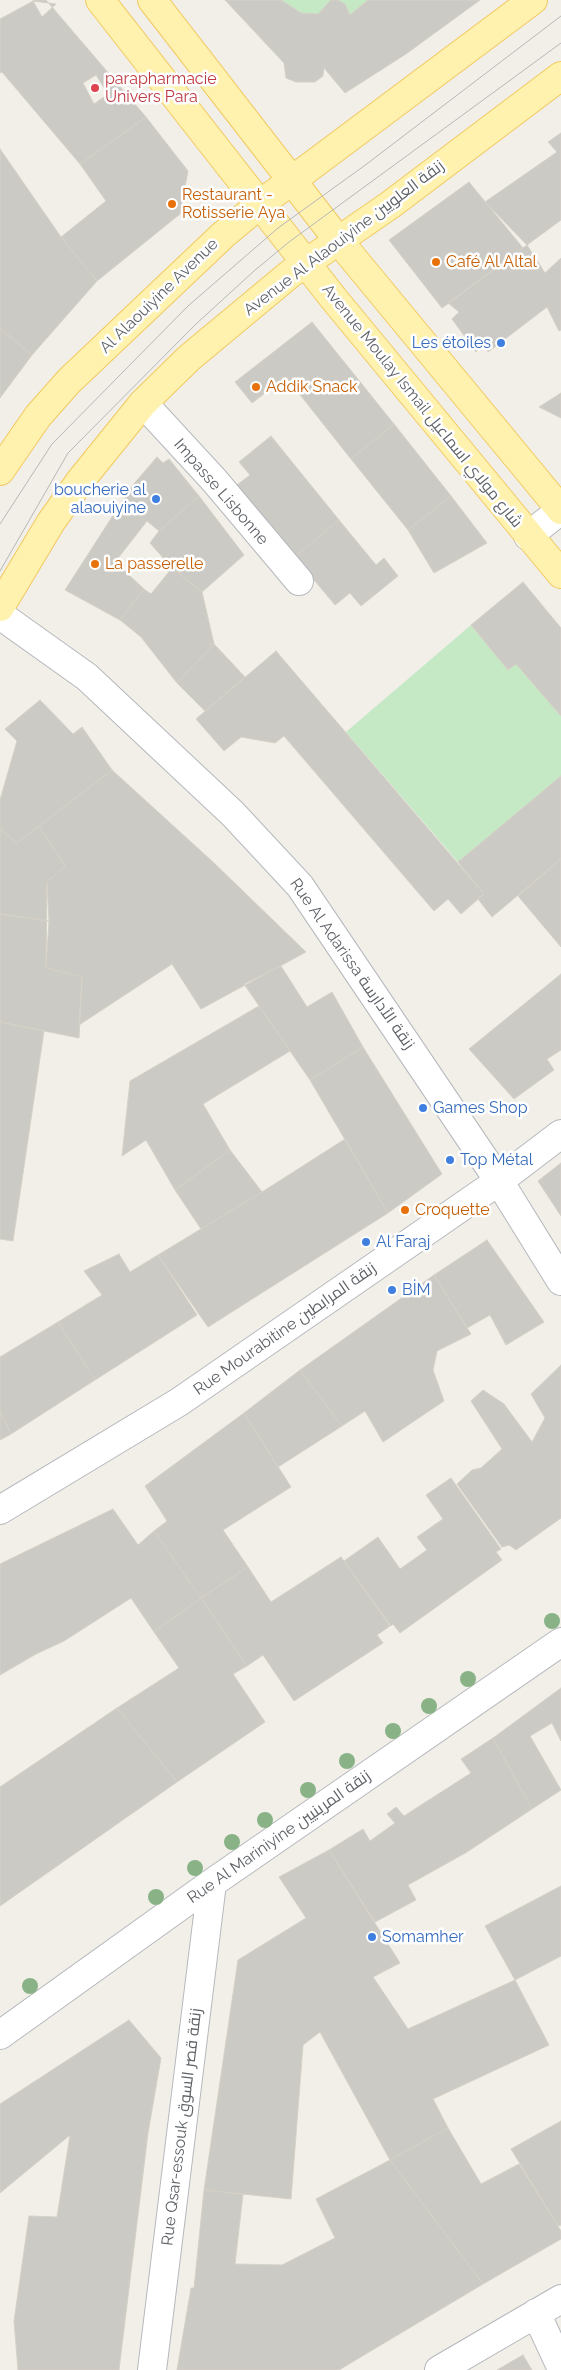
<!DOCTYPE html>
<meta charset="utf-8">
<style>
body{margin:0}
canvas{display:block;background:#f1efe8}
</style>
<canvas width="561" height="2370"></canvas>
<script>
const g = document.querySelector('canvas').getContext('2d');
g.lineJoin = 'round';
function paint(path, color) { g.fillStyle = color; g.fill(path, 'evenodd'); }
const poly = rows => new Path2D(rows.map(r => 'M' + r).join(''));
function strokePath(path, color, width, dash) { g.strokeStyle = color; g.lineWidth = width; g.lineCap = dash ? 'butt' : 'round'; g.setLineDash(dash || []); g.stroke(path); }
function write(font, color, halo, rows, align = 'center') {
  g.font = font + ' Raleway,Cairo,sans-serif'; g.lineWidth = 5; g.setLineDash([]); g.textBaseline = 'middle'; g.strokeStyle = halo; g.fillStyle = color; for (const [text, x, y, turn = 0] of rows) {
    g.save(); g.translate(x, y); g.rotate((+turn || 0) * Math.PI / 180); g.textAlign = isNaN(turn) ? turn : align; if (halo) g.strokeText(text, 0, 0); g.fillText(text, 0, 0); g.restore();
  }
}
paint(poly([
 [281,0,368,0,350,15,345,4,338,0,318,14,301,13],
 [471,625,508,670,516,664,561,716,561,776,458,862,346,732]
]), '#c5e8c5');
const building = poly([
 [35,0,46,0,146,117,80,164,2,72,0,73,0,19,35,0],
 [225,0,281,0,301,13,318,14,331,0,338,0,345,4,350,15,368,0,480,0,406,54,345,93,324,68,323,76,315,82,296,82,286,78,284,63,225,0],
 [33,1,56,4,42,17,33,1],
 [96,75,108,94,94,104,83,83,96,75],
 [146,117,188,171,180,214,97,281,61,237,106,201,80,164,146,117],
 [561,133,561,220,527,245,485,202,557,152,548,142,561,133],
 [0,149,61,237,97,281,32,355,0,328,0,149],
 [469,182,523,248,442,308,389,240,469,182],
 [527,245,545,273,561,258,561,330,559,331,547,307,488,352,483,345,476,352,452,319,459,312,448,303,527,245],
 [312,322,394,424,351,459,286,377,252,403,235,382,312,322],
 [0,328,32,355,0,398,0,328],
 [561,393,561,418,539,407,561,393],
 [394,424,451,496,408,530,351,459,394,424],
 [271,436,339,520,295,557,237,485,250,475,239,462,271,436],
 [157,457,163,463,169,459,199,496,159,531,147,521,115,562,144,589,120,620,65,590,132,486,157,457],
 [199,496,244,555,202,592,172,568,150,543,159,531,199,496],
 [451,496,487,543,434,573,408,530,451,496],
 [339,520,376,565,384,558,398,576,361,606,350,593,335,605,295,557,339,520],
 [172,568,202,592,214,644,177,683,141,637,120,620,144,589,151,594,172,568],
 [523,582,561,628,561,716,516,664,508,670,471,625,523,582],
 [214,644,245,677,205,711,177,683,214,644],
 [276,651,484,894,461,914,448,899,434,911,284,736,275,743,241,737,224,751,196,719,276,651],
 [40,700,73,734,82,727,112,770,17,843,0,829,0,800,17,741,5,729,40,700],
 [112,770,213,862,306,952,201,1009,172,964,79,1025,82,977,46,968,47,882,65,866,39,826,112,770],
 [561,776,561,859,492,917,478,899,484,894,458,862,561,776],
 [39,826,65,866,47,882,49,921,0,914,0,829,17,843,39,826],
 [561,859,561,947,518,896,561,859],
 [0,914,49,921,46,968,82,977,79,1038,0,1022,0,914],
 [281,966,307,1007,332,992,363,1047,310,1080,244,984,281,966],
 [561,974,561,1050,547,1059,554,1070,514,1099,469,1049,561,974],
 [259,1006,290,1051,203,1104,230,1150,175,1190,146,1140,122,1156,130,1081,259,1006],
 [0,1022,44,1031,13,1241,0,1239,0,1022],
 [363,1047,442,1174,388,1213,310,1080,363,1047],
 [345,1139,388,1213,208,1327,158,1255,262,1192,345,1139],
 [230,1150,262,1192,201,1229,175,1190,230,1150],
 [561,1163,561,1216,538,1181,561,1163],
 [487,1240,544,1322,506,1345,490,1315,467,1328,434,1275,487,1240],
 [119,1254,130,1272,158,1255,197,1315,95,1380,58,1322,102,1295,84,1271,119,1254],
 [434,1275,471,1334,437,1351,433,1370,444,1401,383,1442,365,1411,342,1426,300,1370,434,1275],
 [58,1322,95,1380,11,1434,0,1411,0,1357,58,1322],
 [561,1365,561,1518,516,1550,509,1545,502,1547,457,1484,472,1470,481,1468,502,1449,471,1401,483,1390,504,1404,532,1442,545,1418,531,1394,561,1365],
 [300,1370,342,1426,278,1467,244,1413,300,1370],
 [0,1411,11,1434,0,1440,0,1411],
 [244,1413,291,1487,223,1530,248,1567,201,1598,154,1531,167,1521,145,1486,244,1413],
 [451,1478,501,1549,496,1552,502,1560,400,1633,393,1624,391,1626,344,1561,378,1537,400,1569,427,1550,417,1537,443,1519,426,1495,451,1478],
 [113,1509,138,1545,154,1531,201,1598,154,1632,131,1598,64,1641,36,1654,0,1675,0,1564,113,1509],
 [341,1557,390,1626,377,1635,383,1643,294,1701,263,1655,247,1666,201,1598,248,1567,271,1602,341,1557],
 [201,1598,247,1666,233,1674,265,1722,177,1782,117,1708,179,1668,154,1632,201,1598],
 [561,1688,561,1741,552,1723,530,1736,561,1790,532,1809,493,1738,561,1688],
 [117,1708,177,1782,0,1906,0,1787,117,1708],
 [493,1738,532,1809,467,1852,408,1885,416,1900,375,1922,329,1850,363,1829,370,1841,395,1823,387,1814,396,1807,404,1816,471,1773,461,1759,493,1738],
 [329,1850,400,1963,373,1977,408,2029,515,1980,549,2045,433,2099,448,2128,390,2160,320,2032,303,2045,291,2199,204,2190,238,1960,306,1918,279,1877,329,1850],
 [561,1886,561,1956,515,1980,485,1926,561,1886],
 [129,2020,161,2058,148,2133,119,2370,18,2370,14,2321,29,2216,57,2217,70,2135,0,2193,0,2104,129,2020],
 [561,2121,561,2225,558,2226,511,2149,561,2121],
 [448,2128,481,2184,519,2164,561,2231,561,2239,483,2284,390,2160,448,2128],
 [390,2160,483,2284,339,2370,177,2370,191,2288,194,2288,204,2190,243,2194,235,2264,282,2265,335,2238,316,2199,390,2160],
 [523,2355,532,2370,497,2370,523,2355]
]);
paint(building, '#cccac5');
strokePath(building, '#d6d1c6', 1);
const street = poly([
 [143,403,214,480,299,581],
 [528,536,561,510],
 [0,615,87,677,233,814,300,886,499,1181,561,1281],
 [0,1510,179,1402,499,1181,561,1134],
 [0,2035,212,1883,561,1642],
 [536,2313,561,2367],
 [152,2370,212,1883],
 [439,2370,561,2299]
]);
const primary = poly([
 [100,0,334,299,561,574],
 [152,0,338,240,561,510],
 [0,471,38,416,69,381,223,235,259,205,533,0],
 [0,607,51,522,80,481,143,403,189,358,290,274,390,205,561,76]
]);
strokePath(street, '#b5b8bc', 30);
strokePath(primary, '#f2c960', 30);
strokePath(street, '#fff', 28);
strokePath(primary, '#fff2af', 28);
strokePath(poly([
 [0,524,52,444,188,306,278,228,364,166,561,16],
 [0,571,68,453,196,324,254,271,289,242,561,43]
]), '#b6b7b8', 1);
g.fillStyle = '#89b387';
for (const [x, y] of [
 [552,1621],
 [468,1679],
 [429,1706],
 [393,1731],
 [347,1761],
 [308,1790],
 [265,1820],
 [232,1842],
 [195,1868],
 [156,1897],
 [30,1986]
]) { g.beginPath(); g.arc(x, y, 8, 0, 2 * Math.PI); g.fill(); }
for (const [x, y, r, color] of [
 [95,88,5,"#e0444e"],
 [172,204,5,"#e8710a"],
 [436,262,5,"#e8710a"],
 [501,343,5,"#3f7fe0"],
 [256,387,5,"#e8710a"],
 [156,499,5,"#3f7fe0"],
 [95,564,5,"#e8710a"],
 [423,1108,5,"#3f7fe0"],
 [450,1160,5,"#3f7fe0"],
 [405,1210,5,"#e8710a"],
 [366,1242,5,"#3f7fe0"],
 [392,1290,5,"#3f7fe0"],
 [372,1937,5,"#3f7fe0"]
]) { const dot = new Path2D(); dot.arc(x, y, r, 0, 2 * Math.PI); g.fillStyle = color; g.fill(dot); strokePath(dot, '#fff', 2); }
write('16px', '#be3a42', '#fff', [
 ["parapharmacie",105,79],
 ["Univers Para",105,97]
], 'left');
write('16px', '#c56008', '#fff', [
 ["Restaurant -",182,195],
 ["Rotisserie Aya",182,213],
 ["Café Al Altal",446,262],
 ["Addik Snack",266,387],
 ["La passerelle",105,564],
 ["Croquette",415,1210]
], 'left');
write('16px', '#5f6368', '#fff', [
 ["Avenue Al Alaouiyine زنقة العلويين",344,238,-37],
 ["Al Alaouiyine Avenue",159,296,-44],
 ["Avenue Moulay Ismail شارع مولاي اسماعيل",422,406,51],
 ["Impasse Lisbonne",221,492,49],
 ["Rue Al Adarissa زنقة الأدارسة",352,964,55],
 ["Rue Mourabitine زنقة المرابطين",285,1329,-35],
 ["Rue Al Mariniyine زنقة المرينيين",279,1837,-35],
 ["Rue Qsar-essouk زنقة قصر السوق",182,2127,-83]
]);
write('16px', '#366cbe', '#fff', [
 ["Les étoiles",491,343,"right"],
 ["boucherie al",146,490,"right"],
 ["alaouiyine",146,508,"right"],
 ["Games Shop",433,1108],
 ["Top Métal",460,1160],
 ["Al Faraj",376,1242],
 ["BİM",402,1290],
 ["Somamher",382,1937]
], 'left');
</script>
